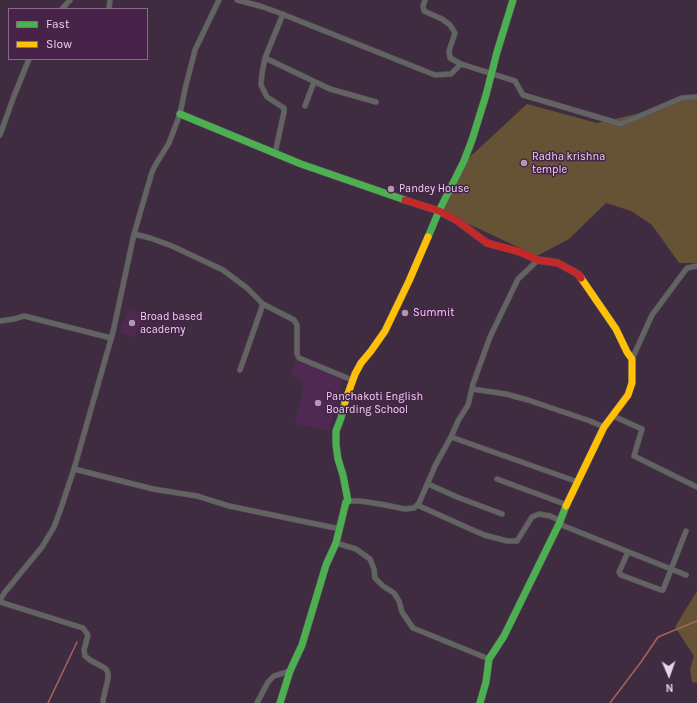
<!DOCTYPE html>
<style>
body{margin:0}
#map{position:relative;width:697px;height:703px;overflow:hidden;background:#3f2c41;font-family:Karla,sans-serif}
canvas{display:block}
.legend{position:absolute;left:8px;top:8px;width:140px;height:52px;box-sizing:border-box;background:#47234a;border:1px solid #88698a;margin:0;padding:5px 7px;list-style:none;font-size:12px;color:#ead3eb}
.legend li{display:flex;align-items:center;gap:8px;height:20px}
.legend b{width:20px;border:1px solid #88698a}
.north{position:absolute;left:649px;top:655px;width:40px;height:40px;-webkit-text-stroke:3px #47234a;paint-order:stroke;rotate:178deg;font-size:11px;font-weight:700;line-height:16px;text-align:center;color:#ead3eb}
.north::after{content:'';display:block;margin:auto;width:14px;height:18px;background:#ead3eb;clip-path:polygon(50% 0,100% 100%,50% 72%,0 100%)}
</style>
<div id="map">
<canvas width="697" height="703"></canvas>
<ul class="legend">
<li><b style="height:5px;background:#4caf50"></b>Fast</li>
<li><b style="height:5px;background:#ffc107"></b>Slow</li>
</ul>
<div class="north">N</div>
</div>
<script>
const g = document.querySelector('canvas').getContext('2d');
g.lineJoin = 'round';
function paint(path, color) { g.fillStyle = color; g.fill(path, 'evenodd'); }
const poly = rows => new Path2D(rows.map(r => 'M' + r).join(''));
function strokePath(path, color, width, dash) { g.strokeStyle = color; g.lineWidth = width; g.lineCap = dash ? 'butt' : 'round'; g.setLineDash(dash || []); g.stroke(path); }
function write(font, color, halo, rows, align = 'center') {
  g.font = font + ' Karla,sans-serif'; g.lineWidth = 3; g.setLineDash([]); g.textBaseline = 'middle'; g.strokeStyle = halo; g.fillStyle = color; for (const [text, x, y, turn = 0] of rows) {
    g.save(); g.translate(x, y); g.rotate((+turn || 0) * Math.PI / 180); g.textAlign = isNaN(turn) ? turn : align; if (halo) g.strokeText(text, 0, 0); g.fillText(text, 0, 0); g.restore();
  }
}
paint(poly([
 [130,308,145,314,134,338,119,332],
 [296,361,328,370,342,378,329,431,295,424,304,383,291,376]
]), '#4f2952');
paint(poly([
 [697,95,697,263,679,263,652,225,631,211,606,203,569,239,537,256,439,210,459,167,527,104,597,123,654,110],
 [697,591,697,683,692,682,690,669,694,656,675,627]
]), '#665335');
strokePath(poly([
 [48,703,77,642],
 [610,703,641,662,658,637,697,621]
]), '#aa6260', 1.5);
const street = poly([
 [237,0,260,6,277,12,435,75,451,74,461,64],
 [425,0,423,6,424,11,442,19,450,25,455,33,449,51,450,58,461,64,515,81,523,95,621,124,682,98,697,97],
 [62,9,70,0],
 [109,9,110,0],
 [265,58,330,89,376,102],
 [305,106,314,82],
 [0,135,14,96,29,59],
 [275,153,284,112,284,108,267,97,261,85,262,73,265,58,283,14],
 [134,234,150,238,172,246,223,270,247,288,263,304,294,320,297,325,297,354,299,358,352,380],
 [0,321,14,319,24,316,111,338],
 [632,359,652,315,687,268,697,266],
 [240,370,263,304],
 [472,389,506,394,528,400,590,421,604,427],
 [613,416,642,429,634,456,697,487],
 [451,437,578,482],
 [74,469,153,489,197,496,229,506,340,529],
 [497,479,567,505],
 [428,484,457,497,502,514],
 [348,501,360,501,380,504,405,509,414,508,419,503,436,464,451,437,458,421,468,405,473,384,490,337,518,279,538,260],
 [417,505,484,535,507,541,517,541,532,517,539,514,550,516,561,521],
 [559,524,686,575],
 [336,543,356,549,370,559,374,569,375,578,383,586,394,593,399,601,402,612,413,628,489,659],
 [628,552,619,572,621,575,661,590,663,590,686,531],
 [0,600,5,592,42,547,54,527,60,511,74,469,113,332,134,234,152,172,156,164,169,143,180,114,185,89,195,50,219,0],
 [0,602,83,628,88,635,84,650,85,656,90,660,103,667,106,669,108,673,108,679,103,700,103,703],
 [257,703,268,682,274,676,290,671]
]);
const fast = poly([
 [180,114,301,164,405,200],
 [428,237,439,211,464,161,472,140,486,95,497,52,513,0],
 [280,703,290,671,302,645,326,565,336,543,346,502,348,501,343,475,338,459,336,445,336,431,341,418,345,402],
 [480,703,486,682,489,659,504,636,559,524,566,506]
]);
const slow = poly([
 [345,402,355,374,361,363,371,351,385,331,409,281,428,237],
 [566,506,604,427,628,395,632,383,632,359,627,352,616,329,581,278]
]);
const jam = poly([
 [405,200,439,211,456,220,487,243,520,252,538,260,558,263,578,274,581,278]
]);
strokePath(street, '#59485b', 6);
strokePath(fast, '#59485b', 8);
strokePath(slow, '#59485b', 8);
strokePath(jam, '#59485b', 8);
strokePath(street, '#626462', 5);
strokePath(fast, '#4caf50', 7);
strokePath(slow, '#ffc107', 7);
strokePath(jam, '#c62828', 7);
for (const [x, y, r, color] of [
 [524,163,4,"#ae99b0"],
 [391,189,4,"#ae99b0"],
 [405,313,4,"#ae99b0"],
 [132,323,4,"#ae99b0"],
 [318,403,4,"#ae99b0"]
]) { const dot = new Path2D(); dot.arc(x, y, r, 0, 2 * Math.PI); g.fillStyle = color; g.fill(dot); strokePath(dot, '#47234a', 1.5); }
write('11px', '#ead3eb', '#47234a', [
 ["Radha krishna",532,157],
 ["temple",532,170],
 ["Pandey House",399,189],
 ["Summit",413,313],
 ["Broad based",140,317],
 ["academy",140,330],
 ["Panchakoti English",326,397],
 ["Boarding School",326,410]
], 'left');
</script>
